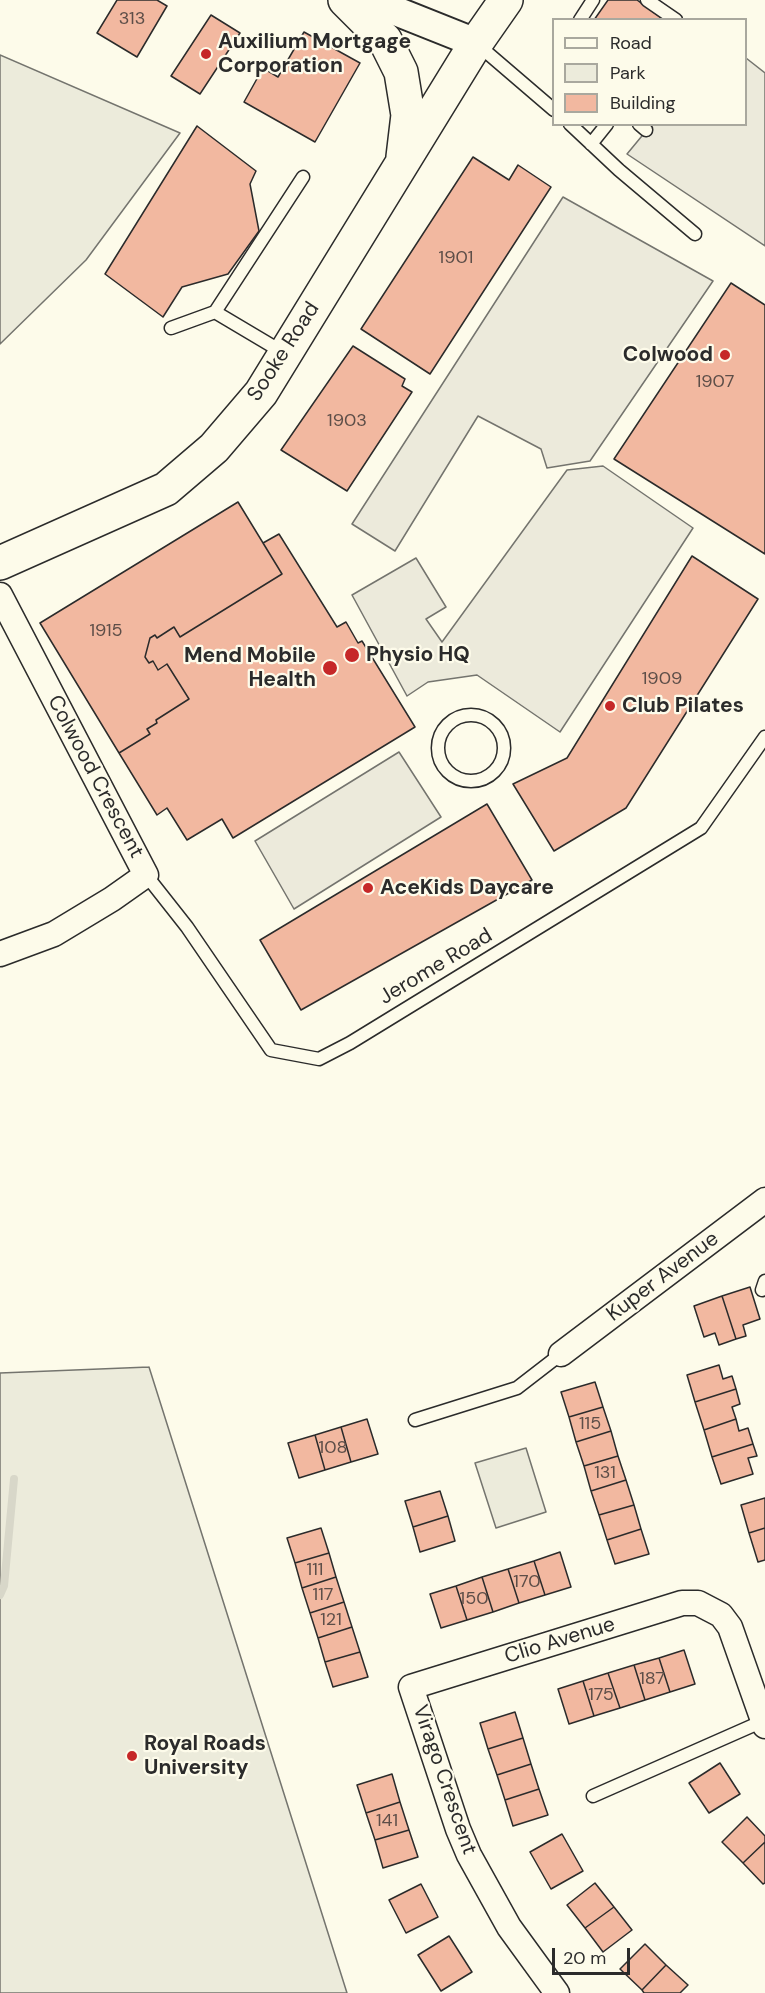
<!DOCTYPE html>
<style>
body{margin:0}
#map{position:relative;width:765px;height:1993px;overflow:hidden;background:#fdfbea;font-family:"DM Sans",sans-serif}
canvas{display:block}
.legend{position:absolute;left:552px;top:18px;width:195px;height:108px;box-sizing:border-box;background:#fdfbea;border:2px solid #a9a89e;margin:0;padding:8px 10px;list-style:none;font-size:18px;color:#2b2b2b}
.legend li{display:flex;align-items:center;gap:12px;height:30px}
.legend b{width:30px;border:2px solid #a9a89e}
.scale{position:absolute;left:552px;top:1948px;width:78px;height:27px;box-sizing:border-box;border:3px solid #2b2b2b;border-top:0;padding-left:8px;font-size:18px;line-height:21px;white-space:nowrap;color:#2b2b2b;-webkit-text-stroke:4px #fdfbea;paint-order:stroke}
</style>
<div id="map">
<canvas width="765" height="1993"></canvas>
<ul class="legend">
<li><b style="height:8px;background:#fdfbea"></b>Road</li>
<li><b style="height:16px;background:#ecebdb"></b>Park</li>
<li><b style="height:16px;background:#f2b8a0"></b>Building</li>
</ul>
<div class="scale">20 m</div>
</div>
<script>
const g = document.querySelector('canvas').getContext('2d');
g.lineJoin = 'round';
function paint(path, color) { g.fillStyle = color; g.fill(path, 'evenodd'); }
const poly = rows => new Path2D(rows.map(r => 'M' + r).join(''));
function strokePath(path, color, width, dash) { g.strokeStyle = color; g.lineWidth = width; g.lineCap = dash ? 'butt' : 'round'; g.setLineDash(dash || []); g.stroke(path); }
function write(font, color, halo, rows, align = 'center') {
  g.font = font + ' "DM Sans",sans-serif'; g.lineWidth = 4.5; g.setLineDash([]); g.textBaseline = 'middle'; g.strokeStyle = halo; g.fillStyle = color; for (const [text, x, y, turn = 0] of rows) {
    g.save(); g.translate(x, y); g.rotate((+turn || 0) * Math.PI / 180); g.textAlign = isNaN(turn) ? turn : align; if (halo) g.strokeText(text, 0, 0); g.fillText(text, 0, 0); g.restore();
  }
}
const green = poly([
 [0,55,180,133,86,260,0,344,0,55],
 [149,1367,347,1993,0,1993,0,1373,149,1367],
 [526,1448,546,1512,496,1528,475,1463,526,1448]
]);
paint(green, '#ecebdb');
strokePath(green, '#74746e', 1.5);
const parking = poly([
 [746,58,765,73,765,246,627,154,651,125,746,124,746,58],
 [563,197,713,281,590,461,547,468,541,449,478,416,395,551,352,524,563,197],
 [603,466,693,528,560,732,477,675,428,682,407,696,352,595,416,558,446,607,426,619,442,642,567,470,603,466],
 [399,752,441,817,294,909,255,841,399,752]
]);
paint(parking, '#eceadb');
strokePath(parking, '#74746e', 1.5);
strokePath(poly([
 [0,1595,4,1586,14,1479]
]), '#d8d7c9', 8);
const building = poly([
 [117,0,157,0,167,6,137,57,97,33,117,0],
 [608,0,637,0,664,20,594,20,608,0],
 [211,15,240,33,200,94,171,76,211,15],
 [304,32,360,63,315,142,244,102,263,68,278,77,304,32],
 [197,126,256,171,250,184,259,231,228,274,182,287,163,317,105,274,197,126],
 [473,157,509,180,518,165,551,187,430,374,361,329,473,157],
 [731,283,765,305,765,554,614,459,731,283],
 [353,346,405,379,402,386,412,392,347,491,281,450,353,346],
 [238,502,282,574,180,637,174,627,157,638,155,635,150,638,145,657,149,663,153,661,158,670,167,664,189,699,156,720,157,723,147,729,150,734,119,753,40,623,238,502],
 [279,534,337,627,346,622,358,643,362,641,415,727,233,838,222,819,187,840,167,808,157,815,119,753,150,734,147,729,157,723,156,720,189,699,167,664,158,670,153,661,149,663,145,657,150,638,155,635,157,638,174,627,180,637,282,574,263,543,279,534],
 [692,556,758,599,626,808,554,851,513,784,567,758,692,556],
 [487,804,532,880,301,1010,260,940,487,804],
 [750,1287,760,1319,743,1325,746,1336,736,1339,722,1296,750,1287],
 [722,1296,736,1339,719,1345,715,1333,704,1337,694,1306,722,1296],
 [719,1365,723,1379,732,1376,736,1389,695,1402,687,1375,719,1365],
 [595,1382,603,1407,569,1417,561,1392,595,1382],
 [736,1389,740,1404,732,1407,736,1419,704,1430,695,1402,736,1389],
 [603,1407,611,1431,576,1442,569,1417,603,1407],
 [367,1419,378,1454,351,1462,341,1427,367,1419],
 [736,1419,739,1431,748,1428,753,1444,712,1457,704,1430,736,1419],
 [341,1427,351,1462,325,1470,315,1435,341,1427],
 [611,1431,618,1456,584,1466,576,1442,611,1431],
 [315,1435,325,1470,299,1478,288,1443,315,1435],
 [753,1444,757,1456,748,1458,753,1474,721,1484,712,1457,753,1444],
 [618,1456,626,1480,591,1491,584,1466,618,1456],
 [626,1480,634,1505,599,1515,591,1491,626,1480],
 [440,1491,448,1516,413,1527,405,1501,440,1491],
 [765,1498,765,1528,749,1533,741,1505,765,1498],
 [634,1505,641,1529,607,1540,599,1515,634,1505],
 [448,1516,455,1541,420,1552,413,1527,448,1516],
 [321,1528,329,1553,295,1563,287,1538,321,1528],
 [765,1528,765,1560,758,1562,749,1533,765,1528],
 [641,1529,649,1554,615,1564,607,1540,641,1529],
 [560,1552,571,1587,545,1595,534,1561,560,1552],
 [329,1553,336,1577,302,1588,295,1563,329,1553],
 [534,1561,545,1595,519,1603,508,1569,534,1561],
 [508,1569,519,1603,493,1612,482,1577,508,1569],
 [336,1577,344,1602,310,1613,302,1588,336,1577],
 [482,1577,493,1612,467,1620,456,1586,482,1577],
 [456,1586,467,1620,441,1628,430,1594,456,1586],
 [344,1602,352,1627,318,1638,310,1613,344,1602],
 [352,1627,360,1652,325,1662,318,1638,352,1627],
 [684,1650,695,1684,670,1692,659,1658,684,1650],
 [360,1652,368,1677,333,1687,325,1662,360,1652],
 [659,1658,670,1692,645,1700,634,1665,659,1658],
 [634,1665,645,1700,620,1708,608,1673,634,1665],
 [608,1673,620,1708,594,1716,583,1681,608,1673],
 [583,1681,594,1716,569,1724,558,1689,583,1681],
 [515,1712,523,1738,488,1749,480,1723,515,1712],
 [523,1738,531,1764,497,1775,488,1749,523,1738],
 [720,1763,740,1794,709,1813,689,1783,720,1763],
 [531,1764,539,1789,505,1800,497,1775,531,1764],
 [392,1774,400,1802,366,1813,357,1785,392,1774],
 [539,1789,548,1815,513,1826,505,1800,539,1789],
 [400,1802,409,1830,375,1840,366,1813,400,1802],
 [747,1817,765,1836,765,1842,743,1863,722,1842,747,1817],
 [409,1830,418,1857,383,1868,375,1840,409,1830],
 [562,1834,583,1871,551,1889,530,1852,562,1834],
 [765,1842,765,1883,763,1884,743,1863,765,1842],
 [595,1883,614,1907,585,1928,567,1905,595,1883],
 [421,1884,438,1917,406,1933,389,1900,421,1884],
 [614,1907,632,1930,603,1952,585,1928,614,1907],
 [449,1936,472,1972,441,1991,418,1955,449,1936],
 [645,1944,666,1965,642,1990,620,1969,645,1944],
 [666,1965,688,1985,680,1993,644,1993,642,1990,666,1965]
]);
paint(building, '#f2b8a0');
strokePath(building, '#2b2b2b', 1.5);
const service = poly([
 [647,0,676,20],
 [580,20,593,0],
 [477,44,554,110],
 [570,124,619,170,695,234],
 [639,124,646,130],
 [591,144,607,124],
 [215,312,303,177],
 [171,328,215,312,284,353],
 '438 748a33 33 0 1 1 66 0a33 33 0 1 1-66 0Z',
 [146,875,187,927,271,1050,319,1059,350,1043,701,828,765,737],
 [762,1290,765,1281],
 [415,1420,517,1388,561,1354],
 [593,1796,763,1721]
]);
const minor = poly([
 [0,595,146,875,112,899,54,934,0,954],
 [561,1354,765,1200],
 [557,1993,509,1927,469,1855,458,1829,411,1687,682,1603,698,1603,721,1615,730,1627,765,1726]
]);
const tertiary = poly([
 [368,0,476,43]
]);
const primary = poly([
 [345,0,385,40,401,72,408,115,403,157],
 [0,563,166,489,214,448,261,393,476,43,506,0]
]);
strokePath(service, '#2b2b2b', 15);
strokePath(minor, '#2b2b2b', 27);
strokePath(tertiary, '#2b2b2b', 32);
strokePath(primary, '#2b2b2b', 36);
strokePath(service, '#fdfbea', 12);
strokePath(minor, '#fdfbea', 24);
strokePath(tertiary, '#fdfbea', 28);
strokePath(primary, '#fdfbea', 33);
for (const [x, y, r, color] of [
 [206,54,6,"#c62828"],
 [725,355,6,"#c62828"],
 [352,655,8,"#c62828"],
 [330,668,8,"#c62828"],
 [610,706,6,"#c62828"],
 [368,888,6,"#c62828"],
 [132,1756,6,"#c62828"]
]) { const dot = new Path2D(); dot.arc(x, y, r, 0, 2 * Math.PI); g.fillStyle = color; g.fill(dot); strokePath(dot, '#fdfbea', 2); }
write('18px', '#5d4e48', null, [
 ["313",132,19],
 ["1901",456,258],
 ["1907",715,382],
 ["1903",347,421],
 ["1915",106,631],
 ["1909",662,679],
 ["115",590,1424],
 ["108",333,1448],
 ["131",605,1473],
 ["111",315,1570],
 ["170",527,1582],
 ["117",323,1595],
 ["150",474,1599],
 ["121",331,1620],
 ["187",652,1679],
 ["175",601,1695],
 ["141",387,1821]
]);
write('bold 21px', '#2b2b2b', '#fdfbea', [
 ["Auxilium Mortgage",218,42],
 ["Corporation",218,66],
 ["Colwood",713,355,"right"],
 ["Physio HQ",366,655],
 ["Mend Mobile",316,656,"right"],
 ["Health",316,680,"right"],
 ["Club Pilates",622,706],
 ["AceKids Daycare",380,888],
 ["Royal Roads",144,1744],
 ["University",144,1768]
], 'left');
write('21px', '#2b2b2b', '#fdfbea', [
 ["Sooke Road",284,352,-57],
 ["Colwood Crescent",95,777,62],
 ["Jerome Road",436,967,-31],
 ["Kuper Avenue",663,1277,-37],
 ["Clio Avenue",560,1641,-17],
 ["Virago Crescent",444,1780,71]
]);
</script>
